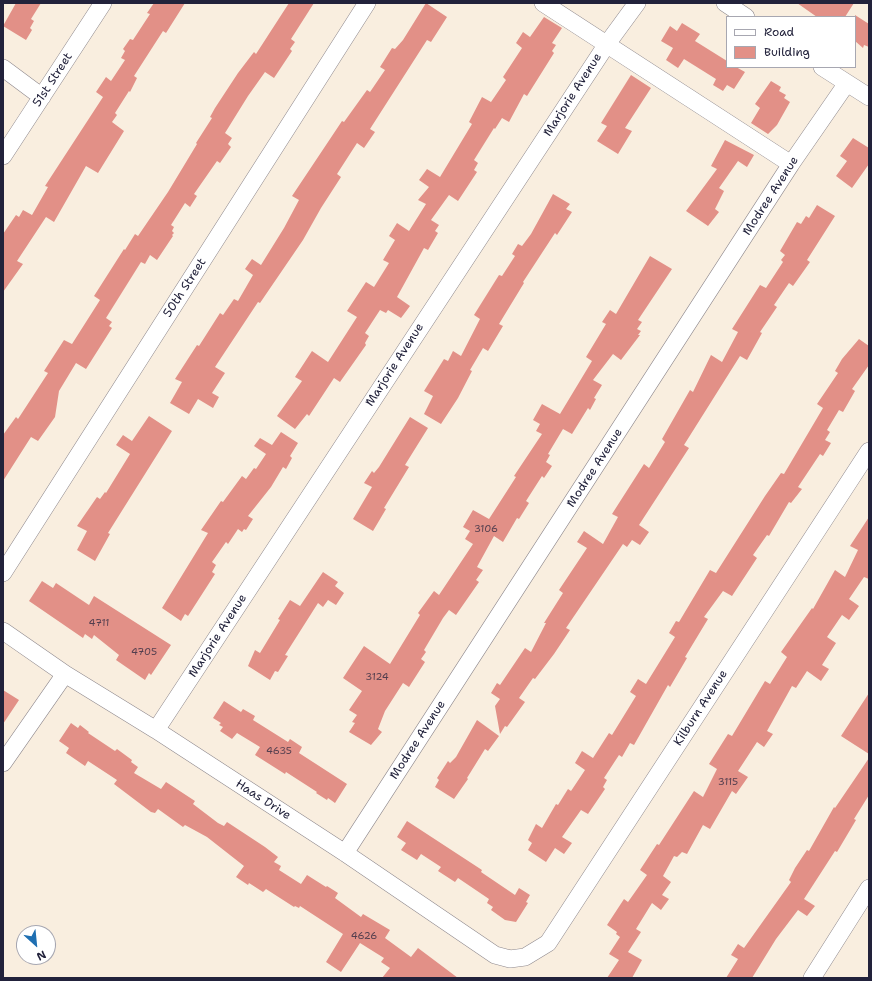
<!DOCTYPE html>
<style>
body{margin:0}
#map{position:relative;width:872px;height:981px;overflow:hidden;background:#f9eedf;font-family:"Shantell Sans",sans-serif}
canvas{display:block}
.frame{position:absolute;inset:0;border:4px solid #22223b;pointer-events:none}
.legend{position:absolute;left:726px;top:16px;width:130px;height:52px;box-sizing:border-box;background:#fff;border:1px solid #a7a7b1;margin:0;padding:5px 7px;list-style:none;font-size:12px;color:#22223b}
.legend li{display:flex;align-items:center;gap:8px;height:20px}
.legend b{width:20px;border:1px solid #a7a7b1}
.north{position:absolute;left:16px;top:925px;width:40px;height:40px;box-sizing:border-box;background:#fff;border:1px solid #a7a7b1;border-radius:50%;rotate:153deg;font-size:11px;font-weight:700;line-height:16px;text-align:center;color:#22223b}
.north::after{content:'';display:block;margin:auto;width:14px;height:18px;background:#1f6fb2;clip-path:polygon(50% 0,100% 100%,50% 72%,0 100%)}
</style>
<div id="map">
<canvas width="872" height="981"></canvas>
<div class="frame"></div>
<ul class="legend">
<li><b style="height:5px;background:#fff"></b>Road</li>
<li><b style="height:11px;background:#e29087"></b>Building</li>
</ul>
<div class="north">N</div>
</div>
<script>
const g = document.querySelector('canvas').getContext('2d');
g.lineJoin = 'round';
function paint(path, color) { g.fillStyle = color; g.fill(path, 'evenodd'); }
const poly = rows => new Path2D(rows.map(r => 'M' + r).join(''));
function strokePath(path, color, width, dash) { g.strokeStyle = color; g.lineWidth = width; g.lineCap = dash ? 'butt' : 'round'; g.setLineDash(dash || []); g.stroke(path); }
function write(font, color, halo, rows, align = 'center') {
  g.font = font + ' "Shantell Sans",sans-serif'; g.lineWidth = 3; g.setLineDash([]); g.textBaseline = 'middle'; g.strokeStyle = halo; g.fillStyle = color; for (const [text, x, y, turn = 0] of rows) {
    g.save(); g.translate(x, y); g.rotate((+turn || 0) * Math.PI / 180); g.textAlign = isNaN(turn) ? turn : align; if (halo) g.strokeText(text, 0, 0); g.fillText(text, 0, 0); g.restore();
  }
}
paint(poly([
 [16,3,41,3,31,19,34,21,30,28,32,30,26,40,3,26],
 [154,3,185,3,166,33,163,31,134,76,137,78,130,92,129,91,115,113,117,115,112,122,124,131,98,173,86,166,54,222,46,217,17,261,23,264,3,292,3,234,16,215,19,217,23,210,32,215,48,187,45,186,103,97,96,92,106,77,111,81,125,60,121,58,125,51,123,49,130,39,133,40,150,14,147,13],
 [289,3,314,3,291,39,295,42,290,49,292,51,274,78,265,72,248,96,225,133,232,138,228,144,231,147,220,163,217,161,194,194,197,196,190,207,185,203,171,225,174,227,172,231,174,233,172,235,173,236,157,260,150,255,145,264,141,262,106,318,112,322,109,326,112,328,86,369,76,363,59,391,55,417,38,441,31,437,3,481,3,435,16,417,18,419,48,373,44,371,64,340,72,344,100,300,94,296,124,249,125,250,135,234,138,236,168,192,197,144,196,143,212,118,210,117,215,108,238,73,254,52,256,54],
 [426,3,447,17,431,42,427,40,370,129,375,132,364,148,357,143,337,174,341,177,321,208,303,240,260,303,258,302,215,367,225,373,212,393,219,397,213,408,198,399,189,414,170,403,182,382,175,379,197,345,199,346,220,313,223,315,234,299,238,301,253,275,245,269,252,259,261,265,284,228,299,200,292,196,342,121,344,122,367,90,370,92,385,70,380,67,392,48,395,49,403,40],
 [797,3,854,3,845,17,817,17],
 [855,15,869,24,869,47,864,45,863,48,855,41],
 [544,17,562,28,552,43,556,45,552,51,554,53,527,96,524,94,509,122,502,118,495,129,494,128,474,160,478,163,474,170,477,172,458,201,449,195,431,220,439,225,435,231,438,233,428,250,424,248,397,297,410,306,401,318,388,310,386,313,380,310,365,333,369,336,365,343,366,345,340,382,334,378,309,416,307,414,295,429,277,416,302,381,295,377,312,351,328,362,357,317,347,311,366,282,374,287,389,263,383,260,395,240,389,236,397,223,409,231,426,204,418,200,429,187,419,180,427,169,440,177,472,124,469,122,482,97,491,102,506,80,503,77,522,48,516,43,523,32,530,37],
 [682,23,700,34,695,41,727,61,727,67,736,67,745,72,734,89,727,85,723,91,713,85,716,79,684,59,678,68,666,60,673,48,661,41,670,26,677,31],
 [631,75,651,88,625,128,632,131,618,154,597,141,607,126,601,123],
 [771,81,781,87,779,91,786,95,784,98,790,102,777,125,768,134,751,123,760,108,755,104],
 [853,138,869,148,869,164,852,188,836,176,847,161,840,156],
 [725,140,754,155,747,167,738,161,719,188,724,191,715,209,719,212,708,226,686,211,717,169,711,166],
 [553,194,570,204,566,209,572,212,557,235,555,233,523,282,524,283,499,324,503,326,488,351,483,348,470,370,472,371,458,398,441,424,424,414,433,396,424,391,444,359,448,361,453,351,461,356,480,319,474,315,499,275,502,276,515,256,512,254,518,244,522,246,531,234],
 [817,205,835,216,807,260,810,262,793,286,789,283,774,305,777,307,760,332,762,333,747,360,740,356,684,445,689,448,639,525,649,532,640,545,632,540,627,547,623,544,566,628,570,630,554,654,535,679,533,678,519,698,525,702,507,727,505,726,500,734,495,706,500,699,491,693,497,683,500,685,525,648,531,652,546,623,544,623,563,593,559,590,587,548,577,542,584,531,603,544,618,517,612,514,644,464,649,468,665,442,662,439,690,390,693,392,711,355,722,362,738,332,732,329,760,285,766,288,783,262,781,260,785,255,780,251,797,222,801,224,806,216,809,218],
 [650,256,672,269,638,320,642,322,637,329,641,331,638,335,640,335,621,360,613,354,593,380,602,385,594,398,596,399,590,410,588,408,572,434,563,429,548,454,550,455,546,462,552,466,544,478,542,476,526,501,529,503,519,519,517,518,503,542,494,536,477,567,483,570,476,580,479,582,456,615,449,610,443,618,424,650,426,652,421,659,425,662,409,687,403,683,385,711,378,729,382,732,371,745,349,732,355,723,352,722,357,715,349,710,362,691,343,678,364,646,390,664,420,615,418,613,434,591,439,595,473,544,465,539,470,531,463,527,473,510,489,519,516,477,514,476,542,434,536,431,540,424,533,420,542,404,560,414,592,361,586,357,606,324,602,322,610,310,616,314],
 [859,339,869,346,869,365,852,389,855,391,843,412,839,410,827,430,830,432,825,440,831,443,823,456,820,454,798,487,802,489,791,503,789,502,769,536,767,535,753,555,757,558,732,596,723,591,704,617,708,619,685,657,687,658,670,687,668,685,634,745,630,743,622,757,619,755,604,778,607,780,603,787,605,789,588,814,581,810,562,837,572,843,564,854,555,848,546,862,528,850,532,843,528,840,536,824,542,828,556,804,558,805,568,789,571,791,585,770,575,763,582,751,593,758,609,733,612,735,636,696,630,692,638,679,646,684,675,637,669,633,676,621,679,622,710,570,716,573,765,496,781,473,784,474,823,408,817,404,838,373,835,371,842,359],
 [149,416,172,431,108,533,110,534,95,561,77,550,87,531,77,526,97,497,100,499,105,492,106,493,130,454,116,445,123,435,132,441],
 [410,417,428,428,405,465,409,467,384,508,386,509,373,531,353,519,372,487,364,483,372,471,374,473,379,467],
 [281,432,298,443,290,456,292,458,286,469,283,467,271,487,248,516,253,519,246,530,244,529,242,532,238,529,228,544,226,542,212,562,216,565,212,572,215,574,188,616,185,614,181,621,162,608,208,533,201,530,221,501,223,502,242,476,246,479,254,468,256,469,266,454,254,446,260,438,272,445],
 [869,517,869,579,864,577,849,599,859,606,849,620,842,615,827,637,836,643,822,665,829,669,821,681,807,671,796,688,792,686,767,731,773,734,764,747,757,742,738,771,748,777,736,794,732,791,710,829,703,825,687,854,682,852,677,857,674,856,663,876,671,882,662,895,669,899,661,910,652,903,636,929,641,932,628,952,642,960,632,978,607,978,619,960,609,954,620,937,616,934,617,932,607,925,624,899,628,902,647,875,640,870,657,844,659,845,694,791,703,797,717,769,709,764,728,734,732,736,765,681,770,684,787,657,781,652,812,608,813,609,835,570,845,577,858,550,850,546],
 [323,572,338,582,335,586,344,593,336,605,328,600,323,607,318,603,285,655,288,656,278,672,275,671,270,680,248,666,255,650,260,653,280,620,278,619,290,600,300,606],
 [42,581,53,588,56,583,89,605,94,596,171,645,151,675,149,673,145,680,116,660,119,655,94,635,92,639,85,634,83,638,29,601],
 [3,690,19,700,3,724],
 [869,693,869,754,841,736],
 [224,701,241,712,243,709,255,716,253,720,288,742,290,739,302,747,299,753,347,784,335,803,328,798,327,800,316,793,317,792,286,772,285,774,255,755,260,747,237,733,232,739,220,731,223,727,219,725,221,723,213,718],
 [477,720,499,736,488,751,485,749,467,778,468,779,454,799,435,787,439,780,437,778,448,761,450,763,456,757],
 [71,723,78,728,80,725,89,732,88,733,115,751,117,749,132,760,131,762,138,767,134,773,161,789,166,782,195,801,193,804,218,823,224,826,227,822,265,847,278,857,274,862,281,866,279,870,301,884,307,875,326,887,327,886,338,893,335,898,361,917,363,914,390,930,385,938,411,957,418,948,458,978,382,978,390,968,381,962,384,958,360,943,341,972,326,962,343,934,300,906,299,908,295,906,294,907,266,889,263,892,249,883,248,885,236,877,244,866,207,837,185,825,183,827,158,809,155,813,151,812,114,784,117,780,88,761,85,766,66,753,69,748,59,741],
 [869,758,869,795,854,819,856,820,837,852,835,851,804,899,815,906,807,916,798,910,776,939,752,978,726,978,738,959,731,955,738,944,744,948,791,882,789,880,795,868,807,850,809,851,834,807,835,808],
 [407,821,482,870,481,872,515,895,519,888,530,895,526,902,528,903,516,922,505,920,491,910,493,907,487,903,489,899,458,878,455,882,438,871,441,867,421,854,417,860,401,850,406,843,397,837]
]), '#e29087');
const minor = poly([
 [543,3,791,164],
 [725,3,746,17],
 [822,67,869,97],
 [3,68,42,97],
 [3,156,103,3],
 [3,573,367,3],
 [3,631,65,674,156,730,345,853,495,955,510,959,525,957,548,943,869,451],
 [156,730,607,44,637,3],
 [3,763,65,674],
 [345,853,791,164,847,83],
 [812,978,869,888]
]);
strokePath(minor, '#8e888d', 18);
strokePath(minor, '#fff', 17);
write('10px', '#523e4e', null, [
 ["3106",486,529],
 ["4711",99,623],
 ["4705",144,652],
 ["3124",377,677],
 ["4635",279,751],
 ["3115",728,782],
 ["4626",364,936]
]);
write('12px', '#22223b', '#fff', [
 ["51st Street",53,80,-57],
 ["Marjorie Avenue",573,95,-57],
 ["Modree Avenue",771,196,-57],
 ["50th Street",185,288,-57],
 ["Marjorie Avenue",395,365,-57],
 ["Modree Avenue",595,468,-57],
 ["Marjorie Avenue",218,636,-57],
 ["Kilburn Avenue",701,708,-57],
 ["Modree Avenue",418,740,-57],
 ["Haas Drive",263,800,33]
]);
</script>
